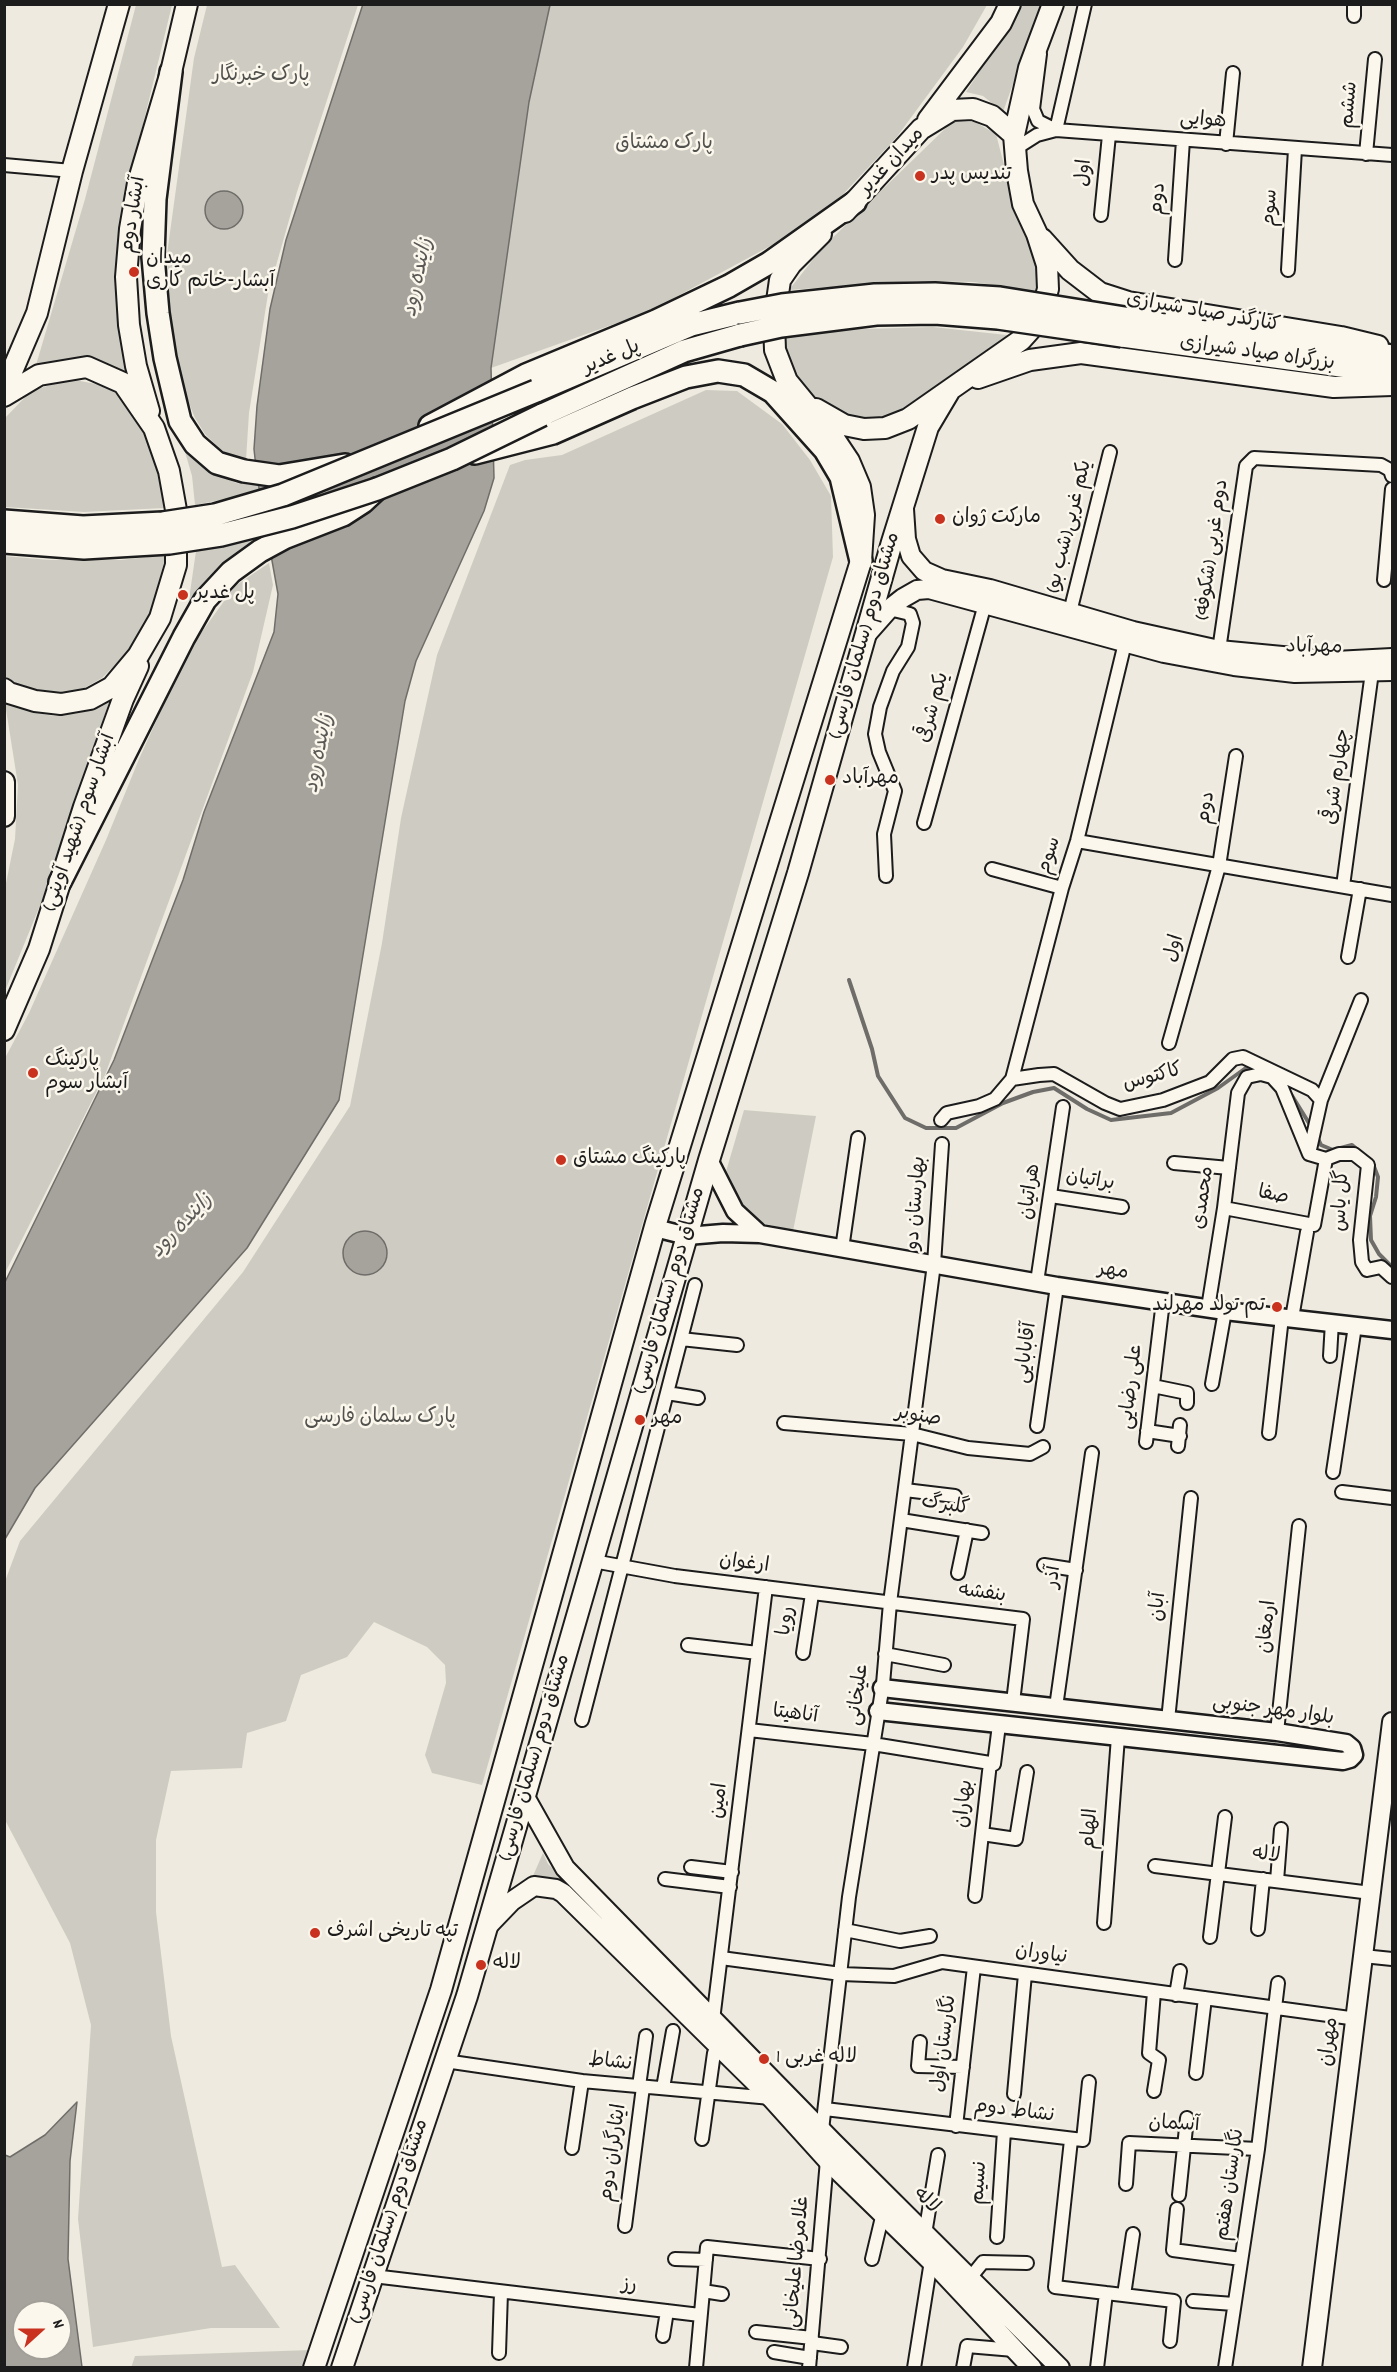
<!DOCTYPE html>
<meta charset="utf-8">
<style>
body{margin:0}
#map{position:relative;width:1397px;height:2372px;overflow:hidden;background:#eeeadf;font-family:Dekko,sans-serif}
canvas{display:block}
.frame{position:absolute;inset:0;border:6px solid #1c1c1c;pointer-events:none}
.north{position:absolute;left:12px;top:2300px;width:60px;height:60px;box-sizing:border-box;background:#fbf7ec;border:2px solid #a29f99;border-radius:50%;rotate:69deg;font-size:16px;font-weight:700;line-height:24px;text-align:center;color:#1c1c1c}
.north::after{content:'';display:block;margin:auto;width:21px;height:27px;background:#c8321e;clip-path:polygon(50% 0,100% 100%,50% 72%,0 100%)}
</style>
<div id="map">
<canvas width="1397" height="2372"></canvas>
<div class="frame"></div>
<div class="north">N</div>
</div>
<script>
const g = document.querySelector('canvas').getContext('2d');
g.lineJoin = 'round';
function paint(path, color) { g.fillStyle = color; g.fill(path, 'evenodd'); }
const poly = rows => new Path2D(rows.map(r => 'M' + r).join(''));
function strokePath(path, color, width, dash) { g.strokeStyle = color; g.lineWidth = width; g.lineCap = dash ? 'butt' : 'round'; g.setLineDash(dash || []); g.stroke(path); }
function write(font, color, halo, rows, align = 'center') {
  g.font = font + ' Dekko,"Playpen Sans Arabic",sans-serif'; g.lineWidth = 5; g.setLineDash([]); g.textBaseline = 'middle'; g.strokeStyle = halo; g.fillStyle = color; for (const [text, x, y, turn = 0] of rows) {
    g.save(); g.translate(x, y); g.rotate((+turn || 0) * Math.PI / 180); g.textAlign = isNaN(turn) ? turn : align; if (halo) g.strokeText(text, 0, 0); g.fillText(text, 0, 0); g.restore();
  }
}
paint(poly([
 [136,5,172,5,130,178,130,368,127,373,102,364,76,360,36,365,85,199],
 [207,5,358,5,297,192,268,294,249,413,246,460,230,456,218,447,205,434,195,418,184,391,169,318,167,254,194,58],
 [550,5,987,5,963,47,896,138,833,205,776,243,648,312,491,368,529,102],
 [1023,5,1041,5,1003,112,983,96,966,92],
 [952,122,975,122,996,134,1016,211,1039,269,1039,293,974,282,915,281,789,290,822,248],
 [933,327,1016,336,885,420,844,418,808,393,789,363,783,337,830,330],
 [70,379,106,386,133,407,154,444,162,478,165,508,84,512,5,507,5,418,31,391],
 [706,390,737,391,782,424,810,460,831,496,833,557,482,1785,432,1773,425,1755,446,1683,445,1665,427,1647,374,1622,347,1657,301,1675,286,1721,247,1733,242,1768,171,1771,156,1840,156,1912,171,2036,222,2267,235,2265,280,2328,211,2328,93,2347,78,2219,91,2025,70,1943,5,1820,4,1584,20,1541,243,1272,350,1106,382,943,401,818,437,655,510,465,525,460,562,455],
 [183,445,205,469,236,483,268,486,225,499,195,505,192,476],
 [263,533,209,581,188,606,196,551],
 [166,555,149,617,125,655,102,678,79,691,61,694,45,694,26,690,5,676,4,556,50,560,121,560],
 [269,563,273,585,253,672,105,1075,5,1273,5,1058,29,1013,106,840,139,759,188,651,235,586],
 [109,702,41,903,5,991,5,888,15,839,18,785,5,703,31,712,54,716,79,713],
 [744,1110,816,1116,793,1231,759,1222,738,1204,725,1175],
 [543,1853,548,1864,607,1921,600,1920,529,1885],
 [311,2350,305,2367,131,2368,135,2356]
]), '#ceccc2');
const water = poly([
 [363,4,550,5,529,102,491,368,494,478,484,511,416,661,405,701,339,1100,247,1248,35,1488,5,1539,5,1282,114,1060,183,880,204,812,274,632,278,594,257,477,254,449,257,406,270,309,286,240,363,4],
 '205 210a19 19 0 1 1 38 0a19 19 0 1 1-38 0Z',
 '343 1253a22 22 0 1 1 44 0a22 22 0 1 1-44 0Z',
 [77,2102,70,2161,68,2259,82,2367,5,2367,5,2155,10,2157,45,2135,77,2102],
 [24,2312,60,2312,60,2348,24,2348,24,2312]
]);
paint(water, '#a6a39d');
strokePath(water, '#6f6d69', 1.5);
strokePath(poly([
 [849,980,872,1049,878,1076,905,1118,926,1128,956,1128,1003,1103,1033,1092,1054,1088,1087,1109,1111,1120,1171,1113,1218,1088,1250,1065],
 [1286,1086,1312,1128],
 [1317,1137,1321,1145,1333,1150,1352,1145,1359,1151],
 [1373,1164,1378,1177,1376,1197,1370,1216,1371,1240,1379,1254,1392,1267]
]), '#6f6d69', 4);
const minor = poly([
 [1354,16,1354,4],
 [1040,54,1033,109,1038,121,1056,130],
 [1056,130,1085,4],
 [1226,144,1233,73],
 [1015,149,1037,135,1056,130,1392,155],
 [1366,154,1375,59],
 [4,165,72,171],
 [1101,215,1109,135],
 [1175,260,1183,140],
 [1288,270,1295,149],
 [1384,580,1392,489],
 [1070,612,1110,452],
 [1219,650,1246,466,1254,458,1381,465,1390,470,1392,476],
 [924,823,985,604],
 [1077,841,1392,895],
 [992,869,1062,888],
 [886,876,884,834,895,791,879,752,875,734,880,707,893,671,908,647,913,623,910,614,889,609],
 [1343,886,1372,672],
 [1348,957,1360,889],
 [1169,1043,1219,866,1236,756],
 [1012,1079,1062,888,1077,841,1125,643],
 [941,1120,947,1113,979,1106,995,1099,1012,1079,1039,1075,1054,1074,1105,1103,1120,1109,1163,1100,1210,1082,1233,1059,1243,1057,1312,1090,1321,1100],
 [1309,1154,1326,1159,1339,1154,1354,1154,1368,1165,1360,1240,1362,1262,1367,1270,1381,1267,1392,1277],
 [1309,1154,1321,1100,1361,1000],
 [1174,1163,1229,1168],
 [1051,1196,1122,1207],
 [1224,1208,1314,1225,1326,1159],
 [842,1249,858,1138],
 [1037,1282,1063,1107],
 [1208,1308,1224,1208,1238,1093,1247,1077,1261,1074,1272,1077,1282,1088,1309,1154],
 [1292,1318,1307,1232],
 [681,1339,737,1345],
 [1330,1356,1332,1322],
 [1212,1384,1225,1311],
 [1153,1386,1187,1393,1187,1403],
 [667,1393,698,1398],
 [784,1423,912,1434,968,1448,1030,1454,1043,1447],
 [1037,1426,1057,1286],
 [1147,1431,1180,1436],
 [1269,1433,1282,1317],
 [1146,1442,1163,1301],
 [1178,1446,1180,1425],
 [1333,1472,1355,1326],
 [905,1490,955,1496],
 [1342,1492,1392,1498],
 [901,1520,982,1533],
 [593,1561,675,1576,1023,1619,1013,1702],
 [1044,1565,1076,1570],
 [958,1573,967,1530],
 [688,1645,758,1653],
 [803,1653,812,1594],
 [885,1654,944,1665],
 [1056,1707,1092,1453],
 [582,1720,695,1285],
 [1168,1720,1191,1498],
 [749,1730,873,1744,990,1763,975,1896],
 [1277,1732,1299,1526],
 [990,1763,994,1764,999,1725],
 [982,1834,1016,1839,1027,1772],
 [1155,1866,1371,1893],
 [691,1867,732,1872],
 [665,1879,730,1887],
 [1277,1881,1281,1829],
 [1104,1923,1118,1737],
 [1258,1929,1263,1879],
 [845,1930,900,1941,930,1936],
 [1210,1937,1225,1817],
 [1363,1956,1392,1959],
 [721,1958,841,1974,894,1976,942,1962,1357,2019],
 [1176,1995,1180,1971],
 [713,2020,766,1587],
 [920,2042,918,2066,963,2067],
 [445,2061,582,2081,771,2098],
 [1196,2073,1205,1998],
 [639,2086,646,2036],
 [663,2088,673,2031],
 [1154,2091,1159,2060,1149,2053,1154,1992],
 [1014,2094,1025,1974],
 [825,2109,1083,2140,1089,2082],
 [956,2126,974,1967],
 [822,2130,849,1897,883,1684,890,1603,934,1264,942,1144],
 [702,2139,714,2053],
 [1071,2140,1055,2287,1174,2301,1170,2341],
 [572,2148,582,2081],
 [1126,2184,1129,2143,1258,2149],
 [1179,2195,1187,2118],
 [1177,2209,1173,2250,1241,2259],
 [625,2226,643,2087],
 [925,2234,938,2155],
 [997,2237,1004,2131],
 [675,2259,706,2260],
 [872,2259,883,2213],
 [373,2276,700,2315],
 [970,2278,983,2262,1027,2263],
 [703,2291,722,2294],
 [1124,2295,1133,2234],
 [1193,2301,1234,2304],
 [756,2332,812,2338],
 [663,2336,667,2311],
 [812,2343,841,2347],
 [774,2352,810,2358],
 [499,2353,501,2292],
 [696,2368,707,2247,820,2259],
 [809,2368,827,2160],
 [914,2368,931,2261],
 [963,2368,967,2346,1014,2350],
 [1097,2368,1106,2293],
 [1225,2368,1258,2149,1278,1983]
]);
const tertiary = poly([
 [709,1160,735,1211,760,1234],
 [655,1228,687,1236,723,1233,760,1234,1057,1286,1225,1311,1392,1330],
 [878,1711,1343,1761,1350,1759,1354,1755,1352,1748,1346,1743,1277,1732,882,1688]
]);
const secondary = poly([
 [904,509,906,539,911,556,924,571,942,579,990,589,1133,631,1219,650,1335,661,1392,658],
 [866,635,889,609,903,598,917,590,929,589,1164,653,1234,666,1295,673,1392,671],
 [525,1797,565,1868,833,2142,1060,2368],
 [487,1927,512,1901,534,1886,556,1889,563,1893,771,2098,827,2160,940,2270,1032,2368],
 [1312,2368,1392,1722]
]);
const primary = poly([
 [928,120,1001,23,1010,4],
 [845,212,921,129,952,110,973,109,992,116,1014,135],
 [1042,239,1070,270,1100,293,1128,302,1341,337,1378,346],
 [978,378,1030,360,1081,353,1334,387,1392,385],
 [4,390,37,313,72,171,119,4],
 [4,396,39,375,87,367,123,383,154,428,169,471,176,510,176,565,160,618,138,656,112,687,90,699,61,704,35,701,9,693,4,689],
 [816,409,844,425,864,429,885,428,908,419,1021,340,1039,320,1048,289,1047,265,1037,234,1023,204,1017,171,1014,135,1029,68,1053,4],
 [149,411,136,366,129,325,126,277,130,229,138,183,171,72,187,4],
 [4,782,4,816],
 [4,1030,39,949,84,807,123,699,138,666],
 [314,2368,441,1990,656,1223,861,561,864,515,860,487,849,461,833,437,787,381,775,350,774,322,780,280,791,264,821,234],
 [342,2368,467,1996,709,1160,798,873,892,542,928,427,950,390]
]);
const trunk = poly([
 [171,72,155,199,153,257,158,313,165,358,180,421,195,444,217,463,244,471,279,476,345,465],
 [1131,319,1392,356],
 [1122,336,1392,373],
 [536,391,691,325,740,313],
 [542,415,684,351,740,335],
 [430,426,526,375,656,321,729,286,769,263,855,202],
 [475,453,553,433,632,398,686,377,718,371,744,375,773,392,825,450,841,477,861,561],
 [60,882,184,637,205,600,231,572,260,551,284,538,343,515,363,502,377,489]
]);
strokePath(minor, '#1c1c1c', 16);
strokePath(tertiary, '#1c1c1c', 21);
strokePath(secondary, '#1c1c1c', 22);
strokePath(primary, '#1c1c1c', 24);
strokePath(trunk, '#1c1c1c', 26);
strokePath(minor, '#fbf7ec', 12);
strokePath(tertiary, '#fbf7ec', 16);
strokePath(secondary, '#fbf7ec', 18);
strokePath(primary, '#fbf7ec', 20);
strokePath(trunk, '#fbf7ec', 21);
const trunkBridge = poly([
 [740,313,782,305,875,295,935,294,1000,298,1131,319],
 [740,335,781,326,876,314,935,313,998,318,1122,336],
 [4,521,83,527,163,523,215,515,283,495,536,391],
 [4,542,84,548,169,543,221,535,292,517,377,489,452,459,542,415]
]);
strokePath(trunkBridge, '#1c1c1c', 26, []);
strokePath(trunkBridge, '#fbf7ec', 21);
for (const [x, y, r, color] of [
 [920,176,6,"#c8321e"],
 [134,272,6,"#c8321e"],
 [940,519,6,"#c8321e"],
 [183,595,6,"#c8321e"],
 [830,780,6,"#c8321e"],
 [33,1073,6,"#c8321e"],
 [561,1160,6,"#c8321e"],
 [1277,1307,6,"#c8321e"],
 [640,1420,6,"#c8321e"],
 [315,1933,6,"#c8321e"],
 [481,1965,6,"#c8321e"],
 [764,2059,6,"#c8321e"]
]) { const dot = new Path2D(); dot.arc(x, y, r, 0, 2 * Math.PI); g.fillStyle = color; g.fill(dot); strokePath(dot, '#fbf7ec', 2); }
write('20px', '#51514e', '#fbf7ec', [
 ["پارک خبرنگار",261,77],
 ["پارک مشتاق",664,145],
 ["پارک سلمان فارسی",380,1419]
]);
write('20px', '#1c1c1c', '#fbf7ec', [
 ["ششم",1351,105,-85],
 ["هوایی",1203,122,4],
 ["میدان غدیر",893,163,-47],
 ["اول",1086,173,-85],
 ["دوم",1160,199,-86],
 ["سوم",1272,208,-87],
 ["آبشار دوم",135,215,-81],
 ["کنارگذر صیاد شیرازی",1203,314,10],
 ["بزرگراه صیاد شیرازی",1257,355,8],
 ["پل غدیر",612,359,-23],
 ["یکم غربی(شب بو)",1071,527,-76],
 ["دوم غربی (شکوفه)",1214,550,-82],
 ["مشتاق دوم (سلمان فارسی)",866,636,-74],
 ["مهرآباد",1314,649,1],
 ["یکم شرقی",935,708,-74],
 ["چهارم شرقی",1339,777,-82],
 ["دوم",1208,808,-81],
 ["آبشار سوم (شهید آوینی)",81,823,-71],
 ["سوم",1051,856,-73],
 ["اول",1176,949,-74],
 ["کاکتوس",1153,1079,-15],
 ["براتیان",1090,1182,9],
 ["هراتیان",1032,1192,-82],
 ["صفا",1273,1197,11],
 ["محمدی",1205,1198,-82],
 ["گل یاس",1343,1201,-87],
 ["بهارستان دو",918,1203,-86],
 ["مهر",1113,1273,8],
 ["مشتاق دوم (سلمان فارسی)",671,1291,-74],
 ["آقابابایی",1028,1353,-82],
 ["علی رضایی",1133,1387,-83],
 ["صنوبر",918,1418,10],
 ["گلبرگ",945,1507,9],
 ["ارغوان",744,1565,7],
 ["آذر",1055,1577,-82],
 ["بنفشه",982,1595,7],
 ["آبان",1160,1607,-84],
 ["رویا",788,1621,-82],
 ["ارمغان",1269,1627,-84],
 ["علیخانی",860,1695,-82],
 ["بلوار مهر جنوبی",1273,1712,8],
 ["آناهیتا",795,1716,7],
 ["مشتاق دوم (سلمان فارسی)",536,1758,-74],
 ["امین",721,1801,-83],
 ["بهاران",966,1804,-84],
 ["الهام",1092,1829,-86],
 ["لاله",1266,1857,7],
 ["نیاوران",1041,1956,8],
 ["مهران",1331,2042,-83],
 ["نگارستان اول",946,2044,-83],
 ["نشاط",610,2064,6],
 ["نشاط دوم",1014,2113,7],
 ["آسمان",1174,2126,3],
 ["ایثارگران دوم",615,2153,-82],
 ["نسیم",981,2183,-86],
 ["نگارستان هفتم",1232,2185,-82],
 ["لاله",925,2202,45],
 ["مشتاق دوم (سلمان فارسی)",391,2222,-72],
 ["غلامرضا علیخانی",799,2262,-85],
 ["رز",629,2287,6]
]);
write('20px', '#1c1c1c', '#fbf7ec', [
 ["تندیس پدر",932,176],
 ["میدان",146,260],
 ["آبشار-خاتم کاری",146,283],
 ["مارکت ژوان",952,519],
 ["پل غدیر",195,595],
 ["مهرآباد",842,780],
 ["پارکینگ",45,1062],
 ["آبشار سوم",45,1085],
 ["پارکینگ مشتاق",573,1160],
 ["تم تولد مهرلند",1265,1307,"right"],
 ["مهر",652,1420],
 ["تپه تاریخی اشرف",327,1933],
 ["لاله",493,1965],
 ["لاله غربی 1",776,2059]
], 'left');
write('italic 21px', '#5a5956', '#fbf7ec', [
 ["زاینده رود",420,278,-78],
 ["زاینده رود",321,754,-79],
 ["زاینده رود",183,1227,-47]
]);
</script>
